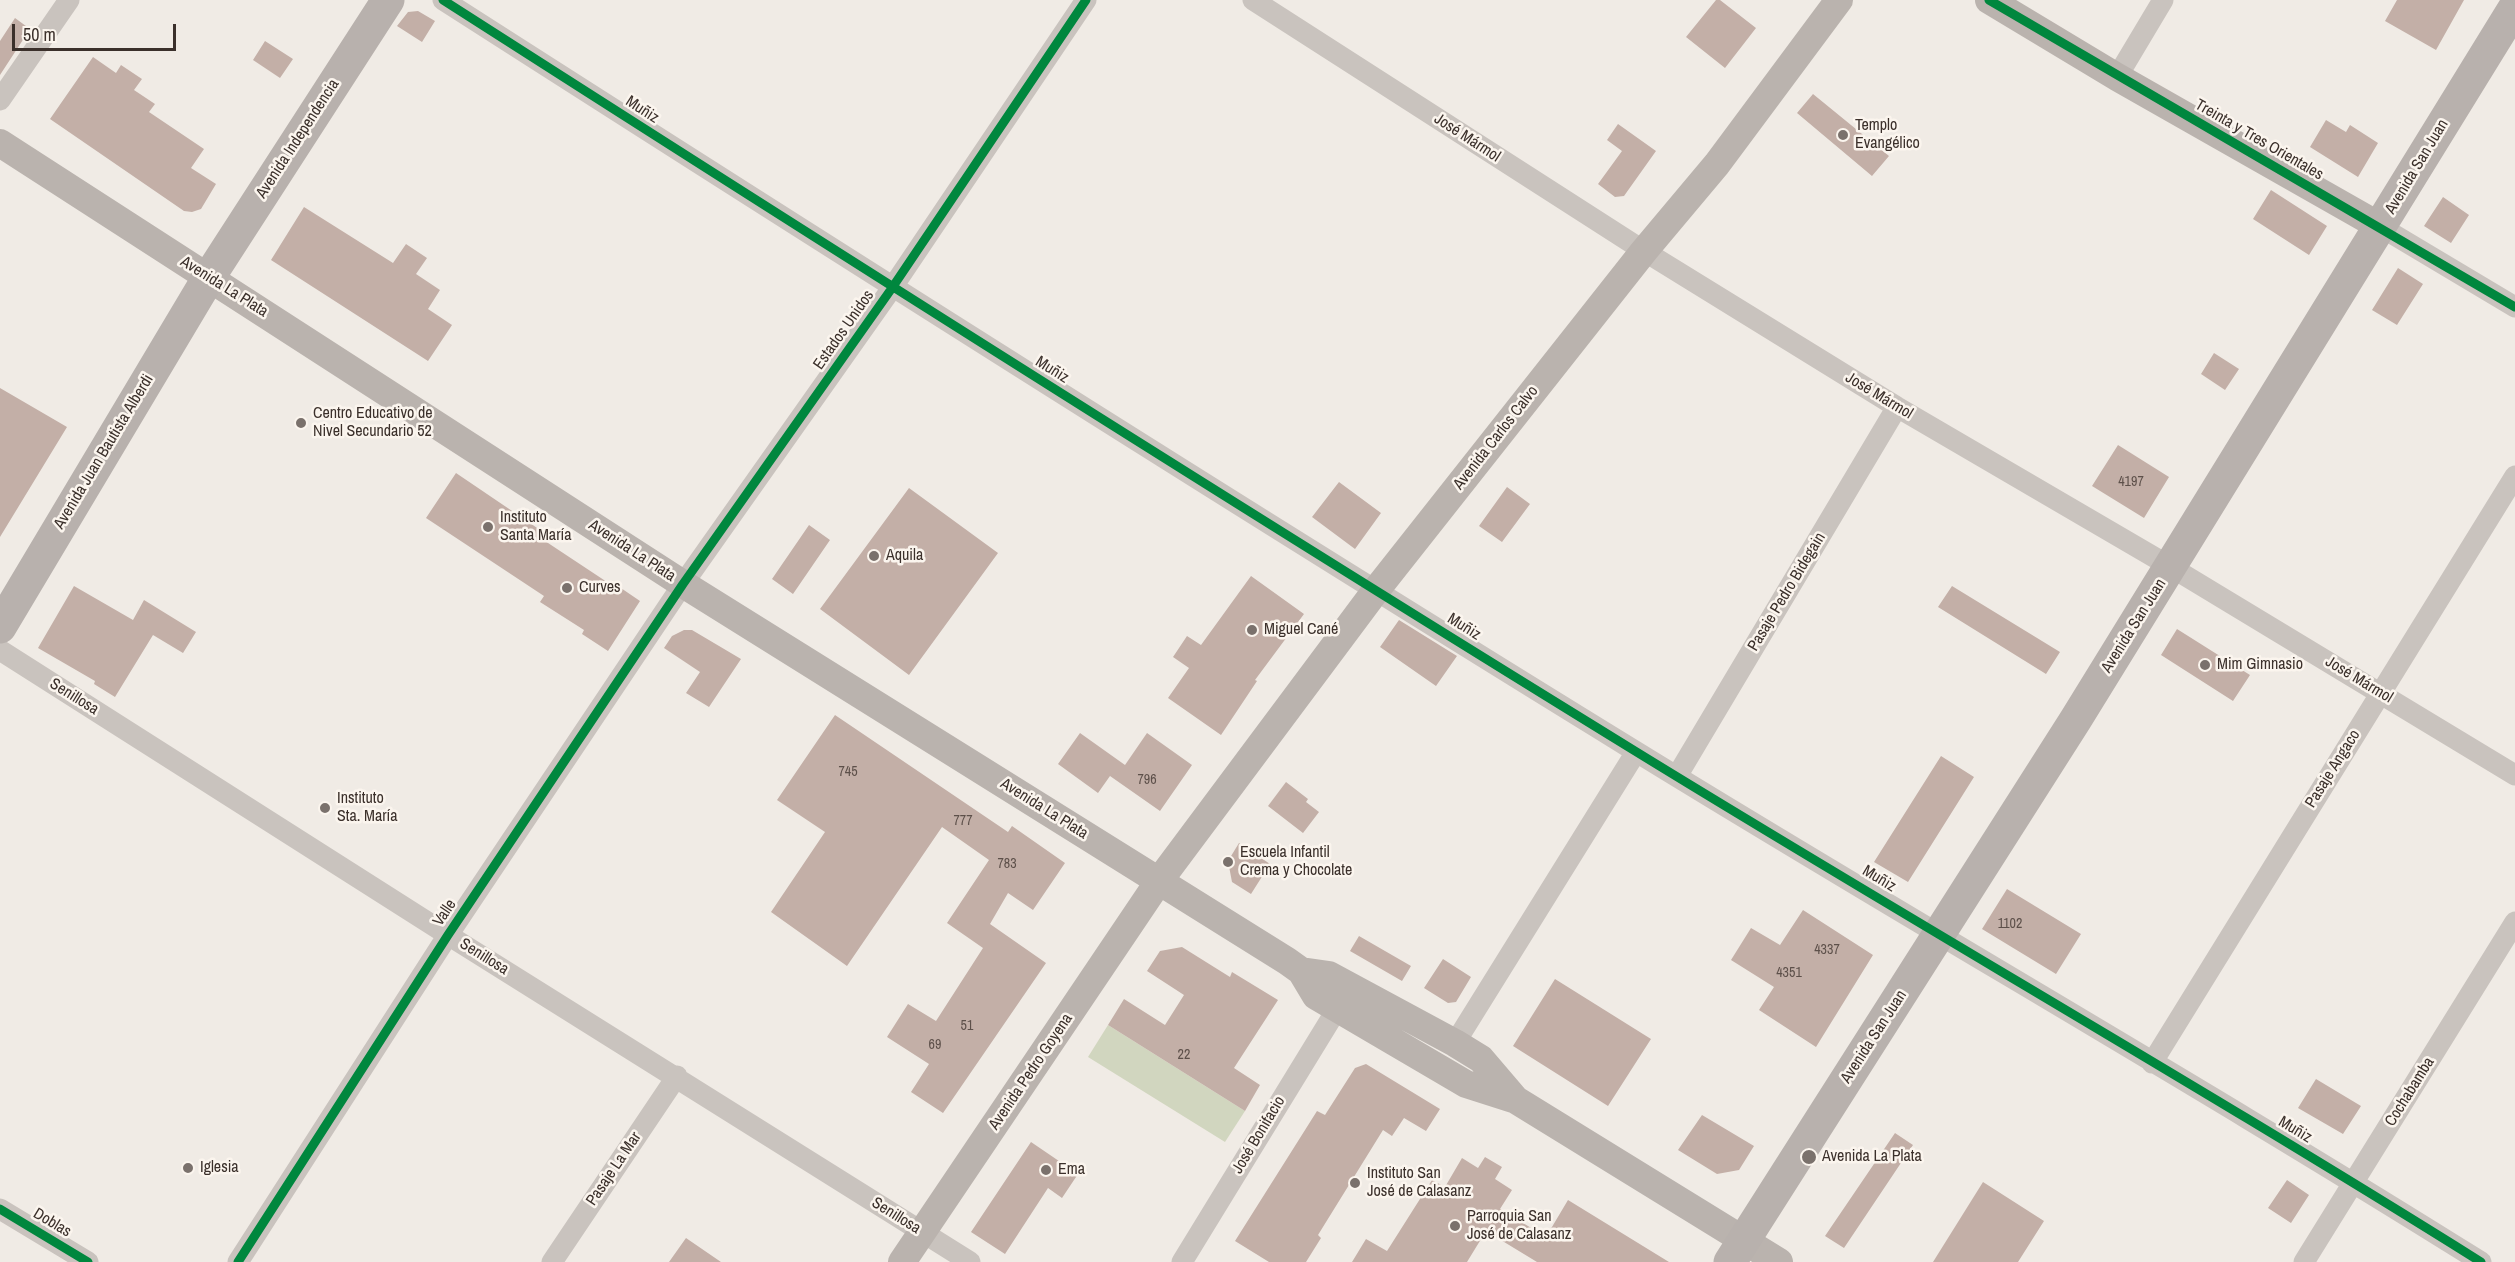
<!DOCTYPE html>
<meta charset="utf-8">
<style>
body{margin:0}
#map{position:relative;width:2515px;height:1262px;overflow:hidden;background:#f0ebe5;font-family:"Archivo Narrow",sans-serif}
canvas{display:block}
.scale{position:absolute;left:12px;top:24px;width:164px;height:27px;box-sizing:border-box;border:3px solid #3b302b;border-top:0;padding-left:8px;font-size:18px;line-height:21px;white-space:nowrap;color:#3b302b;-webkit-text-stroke:4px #fbf5ee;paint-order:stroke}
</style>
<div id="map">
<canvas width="2515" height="1262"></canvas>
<div class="scale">50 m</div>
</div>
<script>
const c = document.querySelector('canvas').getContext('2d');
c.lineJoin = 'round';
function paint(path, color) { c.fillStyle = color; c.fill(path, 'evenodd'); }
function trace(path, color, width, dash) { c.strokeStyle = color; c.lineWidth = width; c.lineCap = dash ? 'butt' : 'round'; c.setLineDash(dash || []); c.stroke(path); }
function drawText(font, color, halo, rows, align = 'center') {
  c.font = font + ' "Archivo Narrow",sans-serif'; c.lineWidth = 5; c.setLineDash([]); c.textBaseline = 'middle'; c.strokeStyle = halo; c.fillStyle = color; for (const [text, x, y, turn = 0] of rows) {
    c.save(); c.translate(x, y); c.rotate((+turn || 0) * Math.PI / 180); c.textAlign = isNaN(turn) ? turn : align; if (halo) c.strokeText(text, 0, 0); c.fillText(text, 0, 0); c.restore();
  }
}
paint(new Path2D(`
 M 1108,1025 L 1245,1111 L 1225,1142 L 1088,1057 Z`), '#d1d6bf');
paint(new Path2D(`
 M 1716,0 L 1720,0 L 1756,28 L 1725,68 L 1686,37 Z
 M 2397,0 L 2464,0 L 2436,50 L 2385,21 Z
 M 418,11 L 435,21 L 422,42 L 397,26 L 408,12 Z
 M 15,18 L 30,29 L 0,75 L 0,41 Z
 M 265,41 L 293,59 L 280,78 L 253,60 Z
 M 93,57 L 116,73 L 121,65 L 142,79 L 134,90 L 155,104 L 149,112 L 204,149 L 191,168 L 216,184 L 201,209 L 192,212 L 184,211 L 50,119 Z
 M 1813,94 L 1889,156 L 1872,176 L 1797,113 Z
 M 2326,120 L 2346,132 L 2350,125 L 2378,143 L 2358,177 L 2310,147 Z
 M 1618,124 L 1656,151 L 1624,196 L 1615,197 L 1598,184 L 1622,151 L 1607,140 Z
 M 2271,190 L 2327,226 L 2309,255 L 2253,219 Z
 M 2443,197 L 2469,215 L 2451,243 L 2424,226 Z
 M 304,207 L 393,263 L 406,244 L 427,258 L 416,274 L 440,290 L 428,309 L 452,325 L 428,361 L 271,260 Z
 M 2398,268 L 2423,284 L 2397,325 L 2372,310 Z
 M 2214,353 L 2239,369 L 2225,390 L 2201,374 Z
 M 0,388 L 67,427 L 0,537 Z
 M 2118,445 L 2169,477 L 2144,518 L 2092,486 Z
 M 456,473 L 549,536 L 545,541 L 613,586 L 615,584 L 640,601 L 608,651 L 582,634 L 584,630 L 540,602 L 544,596 L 426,518 Z
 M 1339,482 L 1381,513 L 1355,549 L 1312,517 Z
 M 1507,487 L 1530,504 L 1502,542 L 1479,526 Z
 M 909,488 L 998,553 L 909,675 L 820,609 Z
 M 809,525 L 830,540 L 793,594 L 772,579 Z
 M 1251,576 L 1304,614 L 1255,680 L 1257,681 L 1221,735 L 1168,698 L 1189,668 L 1173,657 L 1187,636 L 1201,645 Z
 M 74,586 L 133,620 L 144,600 L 196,632 L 183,653 L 153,635 L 115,697 L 94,684 L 95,681 L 38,648 Z
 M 1952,586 L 2060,652 L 2046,674 L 1938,607 Z
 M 1399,620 L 1457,656 L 1436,686 L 1380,647 Z
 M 2177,629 L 2250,675 L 2233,701 L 2161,655 Z
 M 684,630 L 692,630 L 741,659 L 709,707 L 686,693 L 700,672 L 664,648 L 672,636 Z
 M 835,715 L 1008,832 L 1012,826 L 1065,863 L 1033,910 L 1008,893 L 990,924 L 1046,963 L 943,1113 L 911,1092 L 929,1064 L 887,1037 L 908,1004 L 936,1021 L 983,948 L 947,923 L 989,860 L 942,827 L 847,966 L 771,912 L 825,832 L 777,800 Z
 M 1080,733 L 1125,765 L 1147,733 L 1192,765 L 1160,811 L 1110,776 L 1098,793 L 1058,764 Z
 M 1941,756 L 1974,777 L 1908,882 L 1874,862 Z
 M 1286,782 L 1308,799 L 1306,802 L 1319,812 L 1303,833 L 1268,806 Z
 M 1239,843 L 1270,864 L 1251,894 L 1232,882 L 1228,861 Z
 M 2007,889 L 2081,934 L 2056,974 L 1982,929 Z
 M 1803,910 L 1873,955 L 1816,1047 L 1759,1010 L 1774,987 L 1731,960 L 1751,928 L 1780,945 Z
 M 1359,936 L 1411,966 L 1402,981 L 1350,951 Z
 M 1182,947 L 1230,977 L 1232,972 L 1278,1000 L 1234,1068 L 1260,1085 L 1245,1111 L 1108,1025 L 1124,999 L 1165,1025 L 1184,995 L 1147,971 L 1160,951 Z
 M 1443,959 L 1471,977 L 1456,1002 L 1448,1003 L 1424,988 Z
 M 1555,979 L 1651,1039 L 1608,1106 L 1513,1046 Z
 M 1366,1064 L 1440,1109 L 1426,1131 L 1404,1118 L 1392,1136 L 1383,1130 L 1318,1235 L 1321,1238 L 1306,1262 L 1269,1262 L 1235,1241 L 1317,1111 L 1325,1115 L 1355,1068 Z
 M 2316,1079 L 2361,1106 L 2343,1134 L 2298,1108 Z
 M 1702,1115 L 1754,1146 L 1739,1170 L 1717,1174 L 1678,1150 Z
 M 1895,1133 L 1913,1145 L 1844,1248 L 1825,1236 Z
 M 1031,1142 L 1078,1174 L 1062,1198 L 1048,1188 L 1005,1254 L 971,1232 Z
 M 1485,1157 L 1502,1167 L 1495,1179 L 1512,1190 L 1500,1209 L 1546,1237 L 1568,1200 L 1669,1262 L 1537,1262 L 1486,1231 L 1467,1262 L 1352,1262 L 1366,1239 L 1387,1251 L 1432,1180 L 1445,1187 L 1462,1158 L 1478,1168 Z
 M 2287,1180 L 2309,1195 L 2291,1223 L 2268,1208 Z
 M 1983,1182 L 2044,1221 L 2018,1262 L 1933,1262 Z
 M 686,1238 L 721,1262 L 669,1262 Z`), '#c3afa7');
trace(new Path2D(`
 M 443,0 C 838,253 1235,505 1635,751 C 1916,924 2202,1087 2481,1262
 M 1253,0 L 1644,251 L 1897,407 L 2171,567 L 2515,775
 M 2117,77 L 2163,0
 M 0,100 L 69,0
 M 2381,227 L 2515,307
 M 0,650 L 448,935 L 970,1262
 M 1677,776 L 1897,407
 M 1455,1043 L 1636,752
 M 2152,1063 L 2515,476
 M 0,1209 L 88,1262
 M 238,1262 L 448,935 L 683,584 L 892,288 L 1086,0
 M 552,1262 L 677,1076
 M 1182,1262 L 1337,1009
 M 2304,1262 L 2515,922`), '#c9c3be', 21);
trace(new Path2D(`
 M 1989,0 L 2117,77 L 2381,227
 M 0,143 L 683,584 L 1287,961 L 1301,971 L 1316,996 L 1466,1084 L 1516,1100 L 1779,1262
 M 1301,971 L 1329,975 L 1455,1043 L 1481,1059 L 1516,1100
 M 902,1262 L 1159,881 L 1377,589 L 1644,251 L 1717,164 L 1839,0`), '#bab3ae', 28);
trace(new Path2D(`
 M 0,627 L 209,277 L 388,0
 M 1730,1262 L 2076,719 L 2515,7`), '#b8b1ad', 33);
trace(new Path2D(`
 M 443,0 C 838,253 1235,505 1635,751 C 1916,924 2202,1087 2481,1262
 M 1989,0 L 2515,307
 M 0,1209 L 88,1262
 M 238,1262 L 448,935 L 683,584 L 892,288 L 1086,0`), '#00873e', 9);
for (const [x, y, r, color] of [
 [1843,135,6,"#7a716c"],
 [301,423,6,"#7a716c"],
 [488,527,6,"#7a716c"],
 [874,556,6,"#7a716c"],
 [567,588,6,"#7a716c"],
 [1252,630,6,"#7a716c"],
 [2205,665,6,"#7a716c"],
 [325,808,6,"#7a716c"],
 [1228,862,6,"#7a716c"],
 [1809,1157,8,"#7a716c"],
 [188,1168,6,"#7a716c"],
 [1046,1170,6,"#7a716c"],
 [1355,1183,6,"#7a716c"],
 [1455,1226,6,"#7a716c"]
]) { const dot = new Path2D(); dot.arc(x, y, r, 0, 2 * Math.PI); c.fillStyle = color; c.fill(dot); trace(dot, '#fbf5ee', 2); }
drawText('14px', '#5d504a', null, [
 ["4197",2131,482],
 ["745",848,772],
 ["796",1147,780],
 ["777",963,821],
 ["783",1007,864],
 ["1102",2010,924],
 ["4337",1827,950],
 ["4351",1789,973],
 ["51",967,1026],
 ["69",935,1045],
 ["22",1184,1055]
]);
drawText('16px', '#3b302b', '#fbf5ee', [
 ["Muñiz",642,110,33],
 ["José Mármol",1467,138,33],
 ["Avenida Independencia",298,139,-57],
 ["Treinta y Tres Orientales",2259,140,30],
 ["Avenida San Juan",2417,167,-59],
 ["Avenida La Plata",224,287,32],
 ["Estados Unidos",844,330,-55],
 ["Muñiz",1052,370,32],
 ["José Mármol",1879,396,31],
 ["Avenida Carlos Calvo",1496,438,-52],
 ["Avenida Juan Bautista Alberdi",104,452,-59],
 ["Avenida La Plata",632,551,33],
 ["Pasaje Pedro Bidegain",1787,592,-59],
 ["Avenida San Juan",2134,626,-58],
 ["Muñiz",1464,627,32],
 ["José Mármol",2359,680,31],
 ["Senillosa",74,697,32],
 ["Pasaje Angaco",2333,769,-58],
 ["Avenida La Plata",1044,809,32],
 ["Muñiz",1879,879,31],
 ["Valle",445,913,-56],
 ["Senillosa",484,957,32],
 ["Avenida San Juan",1874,1037,-57],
 ["Avenida Pedro Goyena",1031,1072,-56],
 ["Cochabamba",2410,1092,-58],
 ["Muñiz",2295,1130,31],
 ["José Bonifacio",1259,1135,-59],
 ["Pasaje La Mar",614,1169,-56],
 ["Senillosa",896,1216,32],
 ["Doblas",52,1223,31]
]);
drawText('16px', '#3b302b', '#fbf5ee', [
 ["Templo",1855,126],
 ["Evangélico",1855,144],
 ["Centro Educativo de",313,414],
 ["Nivel Secundario 52",313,432],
 ["Instituto",500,518],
 ["Santa María",500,536],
 ["Aquila",886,556],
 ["Curves",579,588],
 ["Miguel Cané",1264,630],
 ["Mim Gimnasio",2217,665],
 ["Instituto",337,799],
 ["Sta. María",337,817],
 ["Escuela Infantil",1240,853],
 ["Crema y Chocolate",1240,871],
 ["Avenida La Plata",1822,1157],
 ["Iglesia",200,1168],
 ["Ema",1058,1170],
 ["Instituto San",1367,1174],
 ["José de Calasanz",1367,1192],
 ["Parroquia San",1467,1217],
 ["José de Calasanz",1467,1235]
], 'left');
</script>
